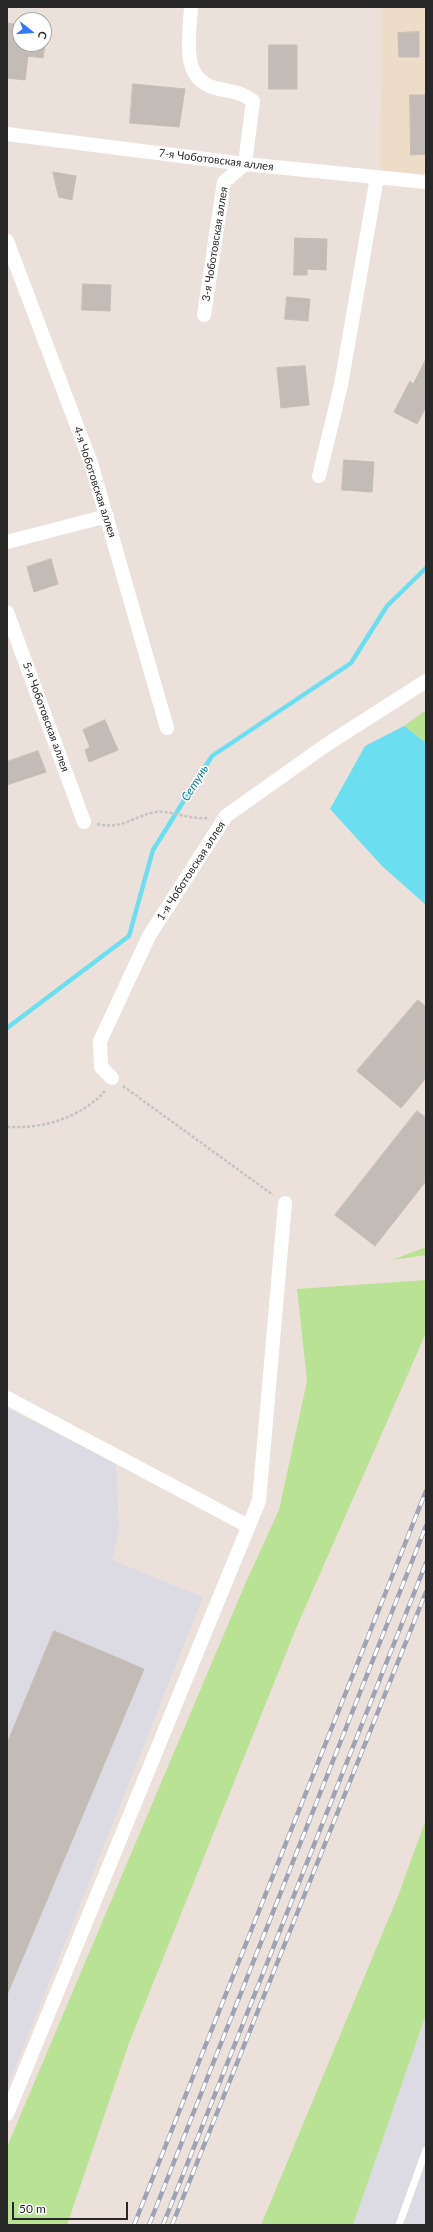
<!DOCTYPE html>
<meta charset="utf-8">
<style>
body{margin:0}
#map{position:relative;width:433px;height:2232px;overflow:hidden;background:#ebe1da;font-family:Lato,sans-serif}
canvas{display:block}
.frame{position:absolute;inset:0;border:8px solid #282828;pointer-events:none}
.north{position:absolute;left:12px;top:12px;width:40px;height:40px;box-sizing:border-box;background:#fff;border:1px solid #a9a9a9;border-radius:50%;rotate:107deg;font-size:11px;font-weight:700;line-height:16px;text-align:center;color:#282828}
.north::after{content:'';display:block;margin:auto;width:14px;height:18px;background:#3777fa;clip-path:polygon(50% 0,100% 100%,50% 72%,0 100%)}
.scale{position:absolute;left:12px;top:2202px;width:116px;height:18px;box-sizing:border-box;border:2px solid #282828;border-top:0;padding-left:5px;font-size:12px;line-height:14px;white-space:nowrap;color:#282828;-webkit-text-stroke:3px #fff;paint-order:stroke}
</style>
<div id="map">
<canvas width="433" height="2232"></canvas>
<div class="frame"></div>
<div class="north">С</div>
<div class="scale">50 m</div>
</div>
<script>
const c = document.querySelector('canvas').getContext('2d');
c.lineJoin = 'round';
function paint(path, color) { c.fillStyle = color; c.fill(path, 'evenodd'); }
function trace(path, color, width, dash) { c.strokeStyle = color; c.lineWidth = width; c.lineCap = dash ? 'butt' : 'round'; c.setLineDash(dash || []); c.stroke(path); }
function drawText(font, color, halo, rows, align = 'center') {
  c.font = font + ' Lato,sans-serif'; c.lineWidth = 3; c.setLineDash([]); c.textBaseline = 'middle'; c.strokeStyle = halo; c.fillStyle = color; for (const [text, x, y, turn = 0] of rows) {
    c.save(); c.translate(x, y); c.rotate((+turn || 0) * Math.PI / 180); c.textAlign = isNaN(turn) ? turn : align; if (halo) c.strokeText(text, 0, 0); c.fillText(text, 0, 0); c.restore();
  }
}
paint(new Path2D(`
 M 7,1408 L 116,1463 L 119,1531 L 112,1560 L 203,1597 L 7,2088 Z
 M 426,2010 L 426,2225 L 353,2225 L 417,2034 Z`), '#dcdbe3');
paint(new Path2D(`
 M 382,7 L 426,7 L 426,176 L 380,171 Z`), '#eddcc8');
paint(new Path2D(`
 M 426,710 L 426,743 L 404,726 Z
 M 426,1247 L 426,1255 L 392,1260 Z
 M 426,1280 L 426,1333 L 297,1626 L 129,2043 L 67,2225 L 7,2225 L 7,2147 L 246,1582 L 279,1510 L 307,1381 L 297,1289 Z
 M 426,1819 L 426,2014 L 353,2225 L 261,2225 L 398,1896 Z`), '#bae295');
paint(new Path2D(`
 M 404,726 L 426,743 L 426,905 L 382,866 L 330,809 L 365,746 Z`), '#6bdeef');
trace(new Path2D(`
 M 7,1028 L 129,936 L 153,850 L 212,756 L 351,663 L 387,606 L 426,568`), '#6bdeef', 4.5);
const building = new Path2D(`
 M 7,23 L 20,25 L 20,44 L 45,44 L 43,58 L 28,56 L 25,80 L 7,78 Z
 M 419,32 L 419,57 L 399,57 L 398,33 Z
 M 269,45 L 297,45 L 297,89 L 269,89 Z
 M 133,84 L 185,89 L 179,127 L 130,123 Z
 M 410,95 L 426,95 L 426,154 L 411,155 Z
 M 53,172 L 76,176 L 72,200 L 59,197 Z
 M 295,238 L 327,239 L 326,270 L 307,269 L 307,275 L 294,275 Z
 M 83,284 L 111,285 L 110,311 L 82,310 Z
 M 287,297 L 310,299 L 308,321 L 285,319 Z
 M 426,359 L 426,407 L 417,424 L 394,412 L 410,381 L 413,384 Z
 M 305,366 L 309,405 L 281,408 L 277,368 Z
 M 344,460 L 374,462 L 372,492 L 342,490 Z
 M 51,559 L 58,584 L 34,592 L 27,567 Z
 M 105,720 L 118,750 L 89,762 L 85,750 L 90,747 L 83,730 Z
 M 38,751 L 46,772 L 7,785 L 7,762 Z
 M 418,1000 L 426,1007 L 426,1078 L 401,1108 L 357,1071 Z
 M 417,1111 L 426,1118 L 426,1181 L 375,1246 L 335,1215 Z
 M 54,1631 L 144,1669 L 7,1995 L 7,1744 Z`);
paint(building, '#c3bbb6');
trace(building, '#c6bdb4', 1);
trace(new Path2D(`
 M 97,824 C 123,830 133,816 156,812 C 170,810 191,820 208,818
 M 123,1086 L 273,1195
 M 7,1127 C 37,1128 62,1123 88,1106 C 95,1101 101,1097 106,1089`), '#c3c3c3', 2.5, [3, 2]);
trace(new Path2D(`
 M 399,2225 L 426,2150`), '#fff', 7);
trace(new Path2D(`
 M 191,7 C 190,34 180,76 212,87 C 228,92 239,90 253,101 L 245,164 L 224,182 L 204,315
 M 7,134 L 245,164 L 426,182
 M 7,241 L 91,463 L 167,728
 M 319,476 L 341,385 L 377,177
 M 7,542 L 107,516
 M 7,612 L 84,822
 M 112,1078 L 101,1067 L 100,1041 L 149,936 L 226,816 L 326,745 L 426,681
 M 7,1398 L 248,1526
 M 7,2114 L 259,1501 L 285,1203`), '#fff', 14);
const rail = new Path2D(`
 M 134,2225 L 426,1491
 M 149,2225 L 426,1526
 M 163,2225 L 426,1563
 M 172,2225 L 426,1592`);
trace(rail, '#9da3b3', 4.5);
trace(rail, '#fff', 3, [9]);
drawText('11px', '#282828', '#fff', [
 ["7-я Чоботовская аллея",216,160,7],
 ["3-я Чоботовская аллея",215,244,-81],
 ["4-я Чоботовская аллея",95,482,72],
 ["5-я Чоботовская аллея",46,717,70],
 ["1-я Чоботовская аллея",191,871,-57]
]);
drawText('italic 12px', '#0c7c98', '#fff', [
 ["Сетунь",195,783,-58]
]);
</script>
